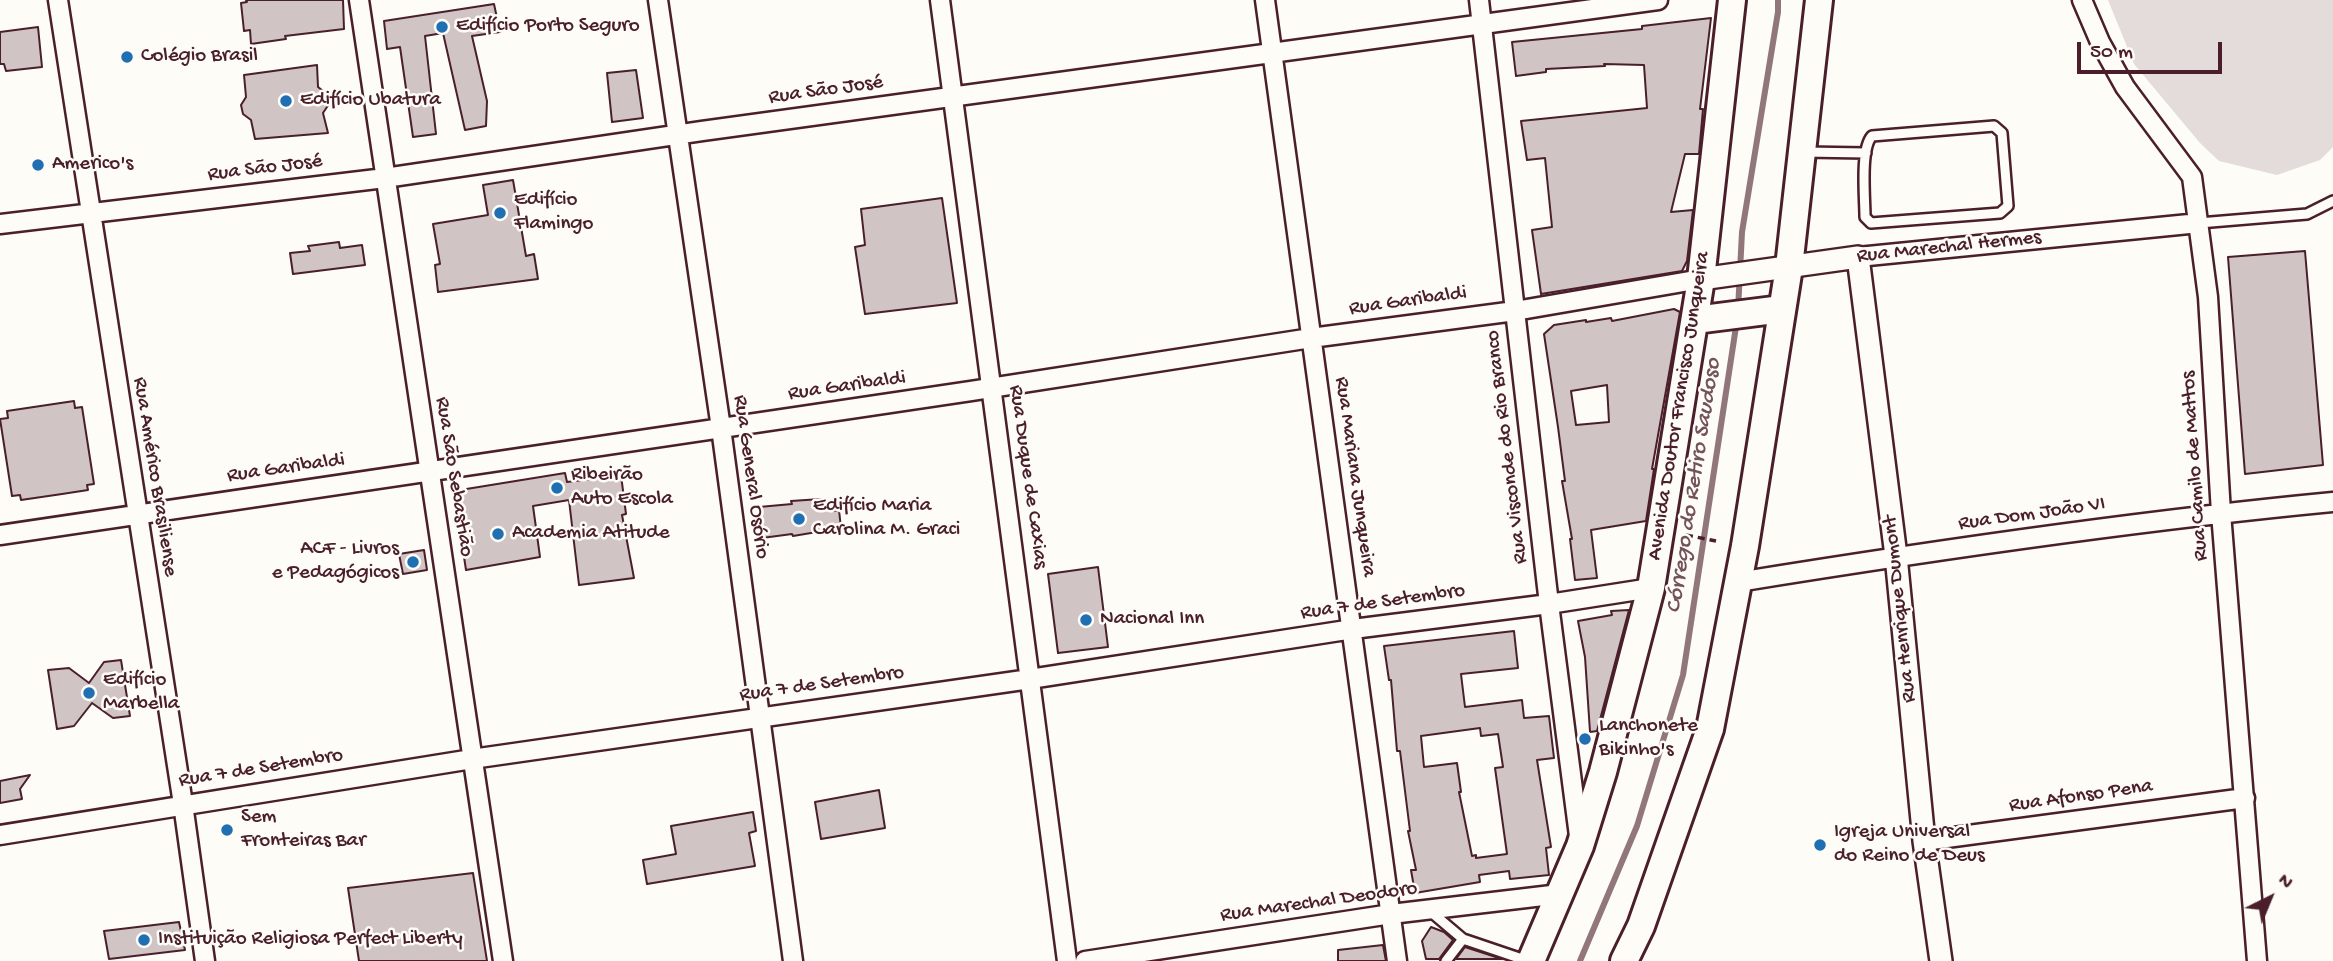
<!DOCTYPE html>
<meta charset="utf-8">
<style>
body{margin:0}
#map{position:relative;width:2333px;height:961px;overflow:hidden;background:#fdfcf7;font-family:"Gochi Hand",sans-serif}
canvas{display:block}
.north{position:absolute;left:2235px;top:863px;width:70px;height:70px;-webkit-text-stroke:5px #fdfcf7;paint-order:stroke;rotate:43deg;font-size:19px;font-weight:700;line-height:28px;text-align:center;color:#4a1f2b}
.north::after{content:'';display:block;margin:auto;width:24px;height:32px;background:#4a1f2b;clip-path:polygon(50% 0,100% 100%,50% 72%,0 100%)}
.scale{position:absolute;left:2077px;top:42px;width:145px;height:32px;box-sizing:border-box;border:4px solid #4a1f2b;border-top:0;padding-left:9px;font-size:21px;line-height:24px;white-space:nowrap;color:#4a1f2b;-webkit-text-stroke:5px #fdfcf7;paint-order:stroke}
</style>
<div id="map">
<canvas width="2333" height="961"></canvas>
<div class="north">N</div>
<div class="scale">50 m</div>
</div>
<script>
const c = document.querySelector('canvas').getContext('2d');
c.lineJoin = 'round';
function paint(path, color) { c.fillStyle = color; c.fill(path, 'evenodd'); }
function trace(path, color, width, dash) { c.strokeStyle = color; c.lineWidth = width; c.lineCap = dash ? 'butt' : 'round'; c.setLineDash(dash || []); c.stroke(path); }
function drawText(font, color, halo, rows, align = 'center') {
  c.font = font + ' "Gochi Hand",sans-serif'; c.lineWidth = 5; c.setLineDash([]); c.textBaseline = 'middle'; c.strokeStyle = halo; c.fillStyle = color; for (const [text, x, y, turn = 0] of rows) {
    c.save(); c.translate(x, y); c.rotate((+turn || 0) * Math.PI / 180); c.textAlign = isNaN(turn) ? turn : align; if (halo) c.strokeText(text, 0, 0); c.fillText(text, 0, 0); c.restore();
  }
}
paint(new Path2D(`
 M 2108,0 L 2333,0 L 2333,147 L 2320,160 L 2277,175 L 2219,161 L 2200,143 L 2134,64 Z`), '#e3dcda');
trace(new Path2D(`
 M 1738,310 L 1742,232 L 1778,12 L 1778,0
 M 1580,961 L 1637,826 L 1683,675 L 1737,320`), '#91777b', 6);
const building = new Path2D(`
 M 246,0 L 343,0 L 344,29 L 285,36 L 286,39 L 251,44 L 250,30 L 244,31 L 241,3 L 247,2 Z
 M 494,4 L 500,32 L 472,36 L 487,101 L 486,126 L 465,130 L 443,33 L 425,36 L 436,134 L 413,137 L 400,47 L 387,49 L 384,21 Z
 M 1711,18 L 1700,109 L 1703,109 L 1699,154 L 1685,154 L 1671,212 L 1693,210 L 1687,261 L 1682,271 L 1541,294 L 1532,230 L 1552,227 L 1545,158 L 1527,160 L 1521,121 L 1647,108 L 1644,65 L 1604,64 L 1605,66 L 1546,69 L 1546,72 L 1516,76 L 1512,42 L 1642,29 L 1642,26 Z
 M 38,27 L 42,67 L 6,71 L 4,64 L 0,64 L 0,32 Z
 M 317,65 L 318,87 L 327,94 L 329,104 L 323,113 L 328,133 L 255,139 L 251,120 L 243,114 L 241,105 L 246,97 L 244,75 Z
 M 636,70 L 643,118 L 612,122 L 607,73 Z
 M 513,180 L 526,256 L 534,254 L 538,279 L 438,292 L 435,265 L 440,264 L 433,224 L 488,215 L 483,185 Z
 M 942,198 L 957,303 L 865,314 L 855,247 L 865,245 L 861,209 Z
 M 339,242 L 340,248 L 362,245 L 365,265 L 293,274 L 290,253 L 310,251 L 308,246 Z
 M 2305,251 L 2323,465 L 2245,474 L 2228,257 Z
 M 1674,309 L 1680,312 L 1652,469 L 1654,469 L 1646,521 L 1591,530 L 1597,578 L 1575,580 L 1570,539 L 1572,539 L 1562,481 L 1565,481 L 1558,427 L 1544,334 L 1554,325 L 1586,320 L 1586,322 L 1611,318 L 1612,321 ZM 1607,385 L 1609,422 L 1576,425 L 1571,391 Z
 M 74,401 L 75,408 L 82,407 L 94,484 L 87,485 L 88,490 L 62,494 L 21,500 L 20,495 L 12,496 L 0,419 L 8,418 L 7,411 Z
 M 565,473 L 567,482 L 621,475 L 626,514 L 622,515 L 634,578 L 579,585 L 569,500 L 533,506 L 540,557 L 466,570 L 454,491 Z
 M 821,499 L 822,505 L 832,504 L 833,511 L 839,510 L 841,528 L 793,536 L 792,534 L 762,538 L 758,516 L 760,516 L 759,507 L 792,504 L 791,501 Z
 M 424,550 L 427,570 L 403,574 L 399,554 Z
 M 1098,567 L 1108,647 L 1058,653 L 1048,574 Z
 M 1629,610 L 1597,731 L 1590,732 L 1585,657 L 1578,621 L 1612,615 L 1611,611 Z
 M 1514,631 L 1518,668 L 1461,674 L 1465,707 L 1522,700 L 1524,718 L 1549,716 L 1554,758 L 1537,760 L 1551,847 L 1546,848 L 1549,875 L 1510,879 L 1509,871 L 1479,875 L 1480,882 L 1415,893 L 1411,870 L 1416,870 L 1408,831 L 1410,831 L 1400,751 L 1397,751 L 1391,680 L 1389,680 L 1384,646 ZM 1480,728 L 1481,736 L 1498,734 L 1503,767 L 1495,768 L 1507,854 L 1476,858 L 1476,855 L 1472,856 L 1459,792 L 1461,792 L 1457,763 L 1424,767 L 1421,736 Z
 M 121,660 L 130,716 L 113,718 L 92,703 L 74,726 L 57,729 L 48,670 L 69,668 L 89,683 L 104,662 Z
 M 30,775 L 20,789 L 22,799 L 0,803 L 0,781 Z
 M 879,790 L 885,828 L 821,839 L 815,802 Z
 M 753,812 L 756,831 L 749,833 L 755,866 L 647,884 L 643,860 L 676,854 L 671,826 Z
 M 473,873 L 487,961 L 359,961 L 348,888 Z
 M 179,922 L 185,950 L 109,959 L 104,931 Z
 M 1431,927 L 1444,932 L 1453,940 L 1439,959 L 1426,959 L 1422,941 Z
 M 1383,945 L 1386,961 L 1338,961 L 1338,950 Z
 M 1465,947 L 1502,959 L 1456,959 Z`);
paint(building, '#d0c5c4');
trace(building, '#4a1f2b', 2);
const service = new Path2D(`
 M 1994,126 L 2002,133 L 2008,206 L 2000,213 L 1871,223 L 1865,217 C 1865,198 1860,149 1872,136 Z
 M 1804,152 L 1866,153
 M 2199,223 L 2307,214 L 2333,201
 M 1430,911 L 1463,939 L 1528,961
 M 1446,961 L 1463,939`);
const minor = new Path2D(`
 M 58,0 L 183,804 L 205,961
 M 359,0 L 503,961
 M 658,0 L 721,428 L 793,961
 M 940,0 L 1067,961
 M 1265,0 L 1397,961
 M 1479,0 L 1549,604 L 1579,836
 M 2082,0 L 2100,42 L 2125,87 L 2192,177 L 2208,297 L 2221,513 L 2257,961
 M 0,224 L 385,178 L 702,131 L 1658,0
 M 1858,257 L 2199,223
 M 0,535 L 971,391 L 1311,338 L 1515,311 L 1701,279
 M 1738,582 C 1936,550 2134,521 2333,502
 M 0,835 L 472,759 L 1030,679 L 1353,629 L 1549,604 L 1651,588
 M 1924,841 L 2245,798
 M 1085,961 L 1391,914 L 1560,894`);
const tertiary = new Path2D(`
 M 1701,279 L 1858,257 L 1896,556 L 1924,841 L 1941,961`);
const primary = new Path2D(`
 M 1695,320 L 1782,309
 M 1531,961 L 1580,846 L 1603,772 L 1651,588 L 1701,279 L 1732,0
 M 1624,961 L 1641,926 L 1710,729 L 1745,546 L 1789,267 L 1819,0`);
trace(service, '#4a1f2b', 14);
trace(minor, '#4a1f2b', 23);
trace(tertiary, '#4a1f2b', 26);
trace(primary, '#4a1f2b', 32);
trace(new Path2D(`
 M 1686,535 L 1716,541`), '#4a1f2b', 3.5, [7, 5]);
trace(service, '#fdfcf7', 9);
trace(minor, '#fdfcf7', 18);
trace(tertiary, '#fdfcf7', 21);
trace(primary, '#fdfcf7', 26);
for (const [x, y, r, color] of [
 [442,27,7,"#1f6fb2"],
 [127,57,7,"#1f6fb2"],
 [286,101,7,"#1f6fb2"],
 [38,165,7,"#1f6fb2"],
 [500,213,7,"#1f6fb2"],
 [557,488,7,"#1f6fb2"],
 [799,519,7,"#1f6fb2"],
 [498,534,7,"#1f6fb2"],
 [413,562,7,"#1f6fb2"],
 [1086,620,7,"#1f6fb2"],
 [89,693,7,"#1f6fb2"],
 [1585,739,7,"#1f6fb2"],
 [227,830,7,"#1f6fb2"],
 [1820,845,7,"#1f6fb2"],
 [144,940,7,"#1f6fb2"]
]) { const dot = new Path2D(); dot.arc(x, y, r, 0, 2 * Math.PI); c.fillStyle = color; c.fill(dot); trace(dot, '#fdfcf7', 2.5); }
drawText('21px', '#4a1f2b', '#fdfcf7', [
 ["Edifício Porto Seguro",456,27],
 ["Colégio Brasil",141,57],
 ["Edifício Ubatura",300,101],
 ["Americo's",52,165],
 ["Edifício",514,201],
 ["Flamingo",514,225],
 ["Ribeirão",571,476],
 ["Auto Escola",571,500],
 ["Edifício Maria",813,507],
 ["Carolina M. Graci",813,531],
 ["Academia Atitude",512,534],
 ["ACF - Livros",399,550,"right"],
 ["e Pedagógicos",399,574,"right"],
 ["Nacional Inn",1100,620],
 ["Edifício",103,681],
 ["Marbella",103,705],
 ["Lanchonete",1599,727],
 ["Bikinho's",1599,751],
 ["Sem",241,818],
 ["Fronteiras Bar",241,842],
 ["Igreja Universal",1834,833],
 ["do Reino de Deus",1834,857],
 ["Instituição Religiosa Perfect Liberty",158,940]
], 'left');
drawText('21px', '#4a1f2b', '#fdfcf7', [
 ["Rua São José",826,91,-8],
 ["Rua São José",265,169,-7],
 ["Rua Marechal Hermes",1949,248,-6],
 ["Rua Garibaldi",1408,302,-8],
 ["Rua Garibaldi",847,387,-8],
 ["Avenida Doutor Francisco Junqueira",1680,406,-81],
 ["Rua Visconde do Rio Branco",1508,447,-97],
 ["Rua Camilo de Mattos",2196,466,-94],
 ["Rua Garibaldi",286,469,-8],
 ["Rua Américo Brasiliense",154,477,81],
 ["Rua São Sebastião",453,477,81],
 ["Rua General Osório",750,477,82],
 ["Rua Duque de Caxias",1027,477,82],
 ["Rua Mariana Junqueira",1354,477,82],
 ["Rua Dom João VI",2032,515,-8],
 ["Rua 7 de Setembro",1383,603,-8],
 ["Rua Henrique Dumont",1901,609,-96],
 ["Rua 7 de Setembro",822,685,-8],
 ["Rua 7 de Setembro",261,769,-9],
 ["Rua Afonso Pena",2081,797,-8],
 ["Rua Marechal Deodoro",1319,903,-8]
]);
drawText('italic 23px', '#73525a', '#fdfcf7', [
 ["Córrego do Retiro Saudoso",1695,486,-81]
]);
</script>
